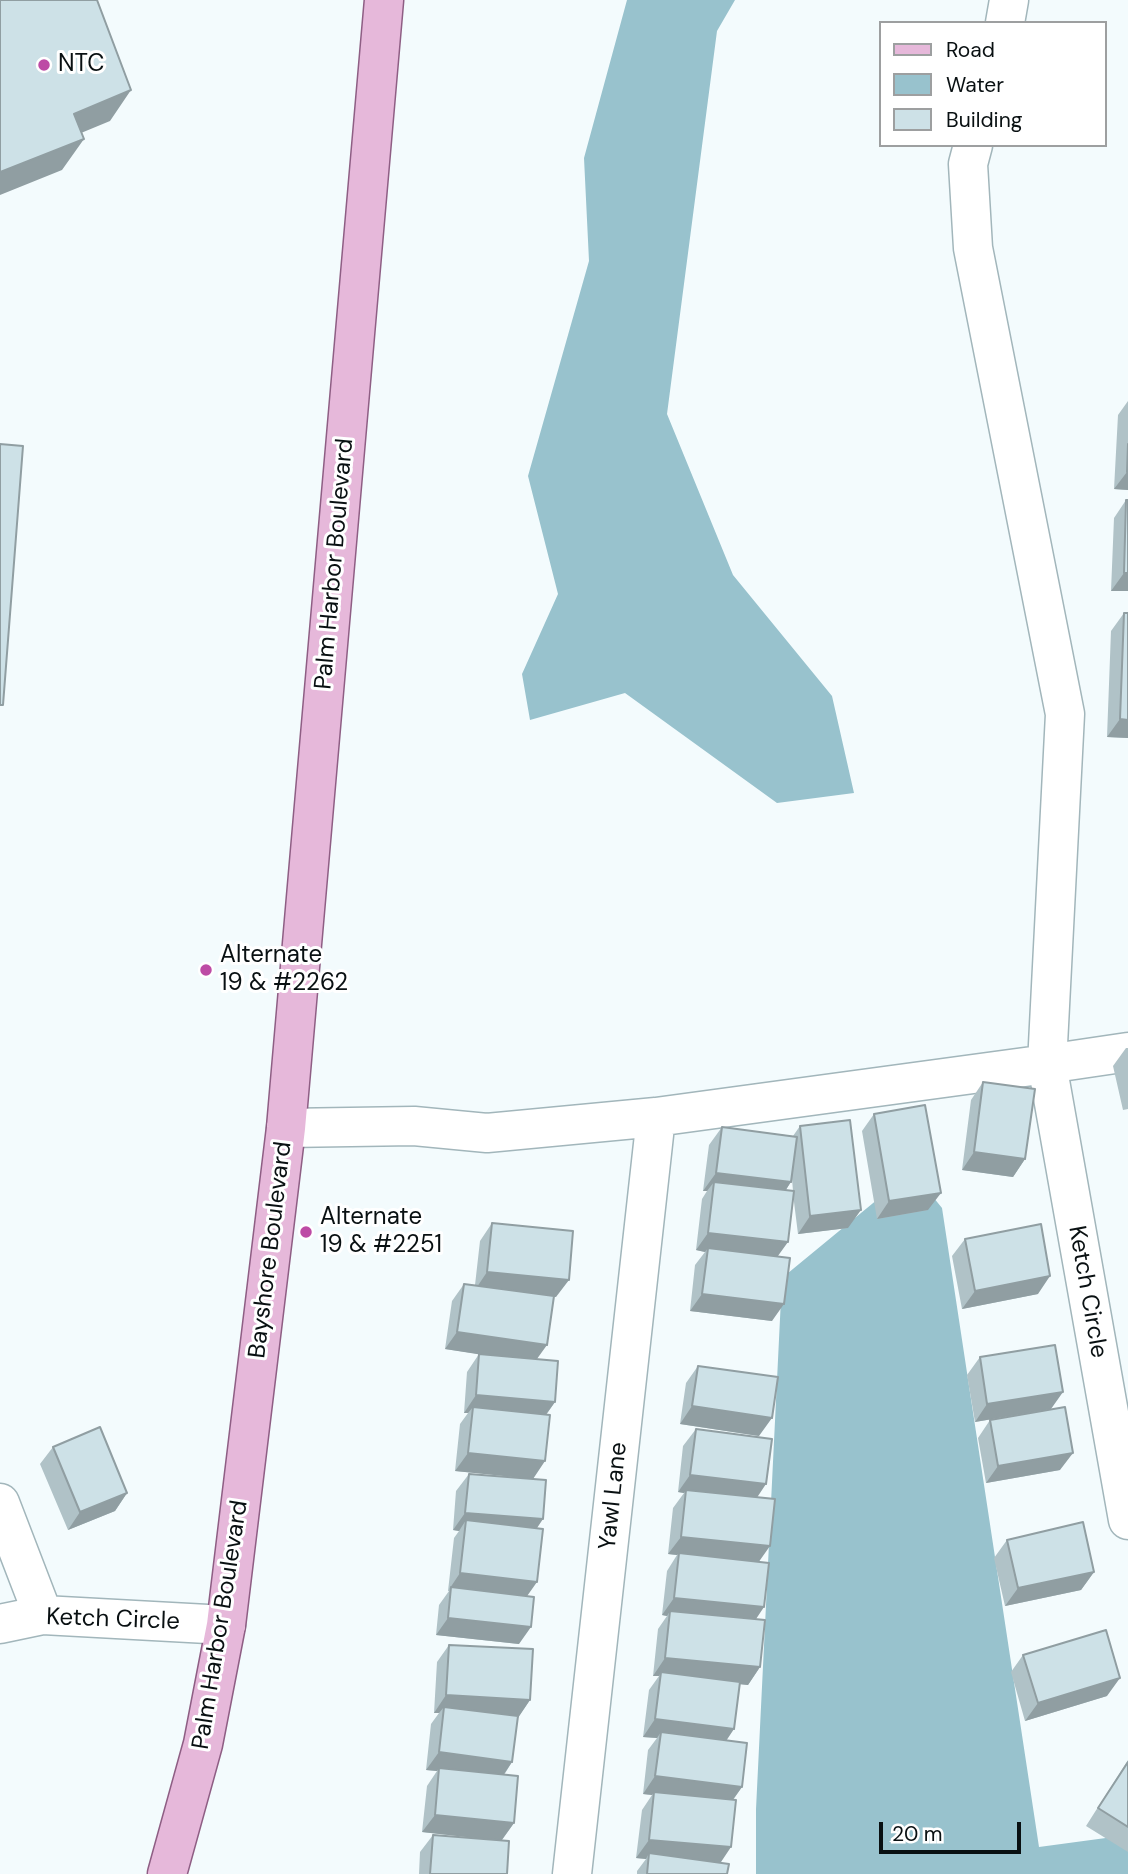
<!DOCTYPE html>
<style>
body{margin:0}
#map{position:relative;width:1128px;height:1874px;overflow:hidden;background:#f3fbfd;font-family:"DM Sans",sans-serif}
canvas{display:block}
.legend{position:absolute;left:879px;top:21px;width:228px;height:126px;box-sizing:border-box;background:#fff;border:2px solid #9d9fa0;margin:0;padding:9px 12px;list-style:none;font-size:21px;color:#091012}
.legend li{display:flex;align-items:center;gap:14px;height:35px}
.legend b{width:35px;border:2px solid #9d9fa0}
.scale{position:absolute;left:879px;top:1822px;width:142px;height:32px;box-sizing:border-box;border:4px solid #091012;border-top:0;padding-left:9px;font-size:21px;line-height:24px;white-space:nowrap;color:#091012;-webkit-text-stroke:5px #fff;paint-order:stroke}
</style>
<div id="map">
<canvas width="1128" height="1874"></canvas>
<ul class="legend">
<li><b style="height:9px;background:#e6b8da"></b>Road</li>
<li><b style="height:19px;background:#98c2cd"></b>Water</li>
<li><b style="height:19px;background:#cde1e7"></b>Building</li>
</ul>
<div class="scale">20 m</div>
</div>
<script>
const c = document.querySelector('canvas').getContext('2d');
c.lineJoin = 'round';
function paint(path, color) { c.fillStyle = color; c.fill(path, 'evenodd'); }
function trace(path, color, width, dash) { c.strokeStyle = color; c.lineWidth = width; c.lineCap = dash ? 'butt' : 'round'; c.setLineDash(dash || []); c.stroke(path); }
function drawText(font, color, halo, rows, align = 'center') {
  c.font = font + ' "DM Sans",sans-serif'; c.lineWidth = 6; c.setLineDash([]); c.textBaseline = 'middle'; c.strokeStyle = halo; c.fillStyle = color; for (const [text, x, y, turn = 0] of rows) {
    c.save(); c.translate(x, y); c.rotate((+turn || 0) * Math.PI / 180); c.textAlign = isNaN(turn) ? turn : align; if (halo) c.strokeText(text, 0, 0); c.fillText(text, 0, 0); c.restore();
  }
}
paint(new Path2D(`
 M 627,0 L 735,0 L 717,31 L 667,414 L 733,575 L 832,696 L 854,793 L 777,803 L 625,693 L 530,720 L 522,674 L 558,594 L 528,476 L 589,261 L 584,158 Z
 M 912,1171 L 942,1208 L 1039,1847 L 1128,1835 L 1128,1874 L 756,1874 L 756,1809 L 782,1278 Z`), '#98c2cd');
const minor = new Path2D(`
 M 1005,23 L 1009,0
 M 1128,1052 L 1047,1064 L 1128,1520
 M 286,1128 L 414,1126 L 487,1133 L 656,1117 L 1047,1064 L 1065,714 L 973,248 L 968,164 L 973,145
 M 0,1503 L 43,1615
 M 0,1624 L 43,1615 L 226,1625
 M 572,1874 L 656,1117`);
const major = new Path2D(`
 M 167,1874 L 203,1744 L 226,1625 L 286,1128 L 384,0`);
trace(minor, '#a2b6bb', 41);
trace(major, '#8e5e84', 41);
trace(minor, '#fff', 38);
trace(major, '#e6b8da', 38);
paint(new Path2D(`
 M 1128,401 L 1128,490 L 1114,489 L 1118,415 Z
 M 1126,500 L 1128,591 L 1111,591 L 1114,518 Z
 M 1124,613 L 1128,738 L 1107,737 L 1111,631 Z
 M 1126,1048 L 1128,1048 L 1128,1109 L 1123,1110 L 1113,1066 Z
 M 983,1082 L 1025,1159 L 1013,1177 L 962,1170 L 971,1100 Z
 M 874,1114 L 928,1210 L 877,1219 L 862,1131 Z
 M 800,1126 L 848,1228 L 798,1234 L 793,1194 L 778,1256 L 772,1321 L 690,1311 L 695,1265 L 705,1252 L 696,1250 L 702,1199 L 707,1191 L 703,1191 L 709,1145 L 722,1127 L 793,1136 ZM 792,1179 L 793,1191 L 786,1190 Z
 M 492,1223 L 556,1297 L 554,1297 L 537,1359 L 555,1402 L 546,1415 L 533,1479 L 537,1528 L 527,1596 L 519,1644 L 436,1635 L 439,1605 L 449,1591 L 448,1591 L 454,1538 L 459,1531 L 453,1530 L 456,1491 L 469,1474 L 518,1477 L 455,1471 L 460,1424 L 468,1413 L 464,1413 L 467,1372 L 479,1354 L 445,1349 L 452,1301 L 464,1284 L 475,1285 L 480,1241 Z
 M 965,1239 L 1038,1294 L 962,1309 L 952,1256 Z
 M 980,1357 L 1051,1409 L 975,1422 L 967,1375 Z
 M 698,1366 L 759,1436 L 680,1424 L 686,1383 Z
 M 990,1420 L 1060,1470 L 986,1483 L 978,1438 Z
 M 696,1429 L 757,1498 L 759,1561 L 756,1620 L 760,1667 L 748,1685 L 739,1684 L 726,1741 L 742,1787 L 733,1800 L 720,1863 L 727,1874 L 637,1874 L 637,1871 L 646,1859 L 636,1858 L 642,1810 L 652,1795 L 643,1794 L 648,1750 L 657,1738 L 643,1737 L 649,1690 L 659,1676 L 653,1676 L 658,1629 L 667,1616 L 662,1615 L 667,1571 L 677,1555 L 668,1554 L 673,1508 L 684,1493 L 678,1492 L 683,1446 Z
 M 53,1447 L 127,1493 L 115,1511 L 68,1530 L 40,1464 Z
 M 1007,1540 L 1094,1572 L 1081,1590 L 1005,1606 L 994,1558 Z
 M 449,1645 L 530,1700 L 518,1717 L 512,1762 L 504,1775 L 514,1823 L 502,1840 L 507,1874 L 419,1874 L 420,1852 L 433,1835 L 484,1839 L 422,1832 L 427,1786 L 437,1771 L 426,1770 L 431,1724 L 439,1713 L 434,1713 L 437,1662 Z
 M 1023,1655 L 1107,1696 L 1025,1721 L 1011,1672 Z
 M 1128,1760 L 1128,1852 L 1086,1826 Z`), '#b0c2c7');
paint(new Path2D(`
 M 131,90 L 110,121 L 52,145 L 74,114 Z
 M 84,139 L 62,170 L 0,195 L 0,172 Z
 M 1127,472 L 1128,472 L 1128,490 L 1114,489 Z
 M 1124,573 L 1128,573 L 1128,591 L 1111,591 Z
 M 1120,719 L 1128,720 L 1128,738 L 1107,737 Z
 M 974,1152 L 1025,1159 L 1013,1177 L 962,1170 Z
 M 716,1173 L 791,1182 L 779,1200 L 714,1182 L 707,1191 L 703,1191 Z
 M 941,1193 L 928,1210 L 877,1219 L 889,1201 Z
 M 861,1210 L 848,1228 L 798,1234 L 810,1216 Z
 M 708,1233 L 788,1242 L 775,1260 L 708,1248 L 705,1252 L 696,1250 Z
 M 487,1272 L 569,1280 L 556,1297 L 475,1290 Z
 M 1050,1276 L 1038,1294 L 962,1309 L 975,1291 Z
 M 702,1294 L 784,1304 L 772,1321 L 690,1311 Z
 M 457,1332 L 547,1345 L 534,1363 L 445,1349 Z
 M 1063,1392 L 1051,1409 L 975,1422 L 987,1404 Z
 M 476,1395 L 555,1402 L 542,1420 L 473,1407 L 468,1413 L 464,1413 Z
 M 692,1406 L 772,1418 L 759,1436 L 680,1424 Z
 M 468,1453 L 545,1461 L 533,1479 L 455,1471 Z
 M 1073,1453 L 1060,1470 L 986,1483 L 998,1466 Z
 M 690,1475 L 766,1484 L 754,1502 L 686,1490 L 684,1493 L 678,1492 Z
 M 127,1493 L 115,1511 L 68,1530 L 80,1512 Z
 M 465,1513 L 543,1519 L 531,1537 L 466,1520 L 459,1531 L 453,1530 Z
 M 681,1537 L 770,1546 L 758,1563 L 679,1553 L 677,1555 L 668,1554 Z
 M 1094,1572 L 1081,1590 L 1005,1606 L 1018,1588 Z
 M 460,1573 L 537,1582 L 525,1599 L 451,1587 L 448,1591 Z
 M 674,1598 L 764,1607 L 752,1625 L 670,1611 L 667,1616 L 662,1615 Z
 M 448,1618 L 531,1627 L 519,1644 L 436,1635 Z
 M 665,1658 L 760,1667 L 748,1685 L 661,1676 L 661,1672 L 659,1676 L 653,1676 Z
 M 1120,1678 L 1107,1696 L 1025,1721 L 1038,1703 Z
 M 446,1695 L 530,1700 L 518,1718 L 444,1707 L 439,1713 L 434,1713 Z
 M 655,1719 L 734,1729 L 722,1747 L 661,1732 L 657,1738 L 643,1737 Z
 M 439,1752 L 512,1762 L 500,1780 L 439,1768 L 437,1771 L 426,1770 Z
 M 655,1776 L 742,1787 L 729,1805 L 654,1792 L 652,1795 L 643,1794 Z
 M 435,1815 L 514,1823 L 501,1841 L 422,1832 Z
 M 649,1840 L 731,1847 L 719,1865 L 649,1853 L 646,1859 L 636,1858 Z`), '#909ea2');
const building = new Path2D(`
 M 0,0 L 97,0 L 131,90 L 74,114 L 84,139 L 0,172 Z
 M 0,444 L 23,446 L 3,705 L 0,705 Z
 M 1128,444 L 1128,472 L 1127,472 Z
 M 1126,500 L 1128,500 L 1128,573 L 1124,573 Z
 M 1124,613 L 1128,613 L 1128,720 L 1120,719 Z
 M 983,1082 L 1035,1089 L 1025,1159 L 974,1152 Z
 M 925,1105 L 941,1193 L 889,1201 L 874,1114 Z
 M 850,1120 L 861,1210 L 810,1216 L 800,1126 Z
 M 722,1127 L 797,1137 L 791,1182 L 716,1173 Z
 M 714,1182 L 794,1191 L 788,1242 L 708,1233 Z
 M 492,1223 L 573,1231 L 569,1280 L 487,1272 Z
 M 1041,1224 L 1050,1276 L 975,1291 L 965,1239 Z
 M 708,1248 L 790,1258 L 784,1304 L 702,1294 Z
 M 464,1284 L 554,1296 L 547,1345 L 457,1332 Z
 M 1055,1345 L 1063,1392 L 987,1404 L 980,1357 Z
 M 479,1354 L 558,1361 L 555,1402 L 476,1395 Z
 M 698,1366 L 778,1377 L 772,1418 L 692,1406 Z
 M 473,1407 L 550,1415 L 545,1461 L 468,1453 Z
 M 1065,1407 L 1073,1453 L 998,1466 L 990,1420 Z
 M 100,1427 L 127,1493 L 80,1512 L 53,1447 Z
 M 696,1429 L 772,1439 L 766,1484 L 690,1475 Z
 M 469,1474 L 546,1480 L 543,1519 L 465,1513 Z
 M 686,1490 L 775,1499 L 770,1546 L 681,1537 Z
 M 466,1520 L 543,1529 L 537,1582 L 460,1573 Z
 M 1083,1522 L 1094,1572 L 1018,1588 L 1007,1540 Z
 M 679,1553 L 769,1563 L 764,1607 L 674,1598 Z
 M 451,1587 L 534,1597 L 531,1627 L 448,1618 Z
 M 670,1611 L 765,1620 L 760,1667 L 665,1658 Z
 M 1106,1630 L 1120,1678 L 1038,1703 L 1023,1655 Z
 M 449,1645 L 533,1649 L 530,1700 L 446,1695 Z
 M 661,1672 L 740,1682 L 734,1729 L 655,1719 Z
 M 444,1707 L 518,1716 L 512,1762 L 439,1752 Z
 M 661,1732 L 747,1743 L 742,1787 L 655,1776 Z
 M 1128,1762 L 1128,1827 L 1098,1808 Z
 M 439,1768 L 518,1776 L 514,1823 L 435,1815 Z
 M 654,1792 L 736,1800 L 731,1847 L 649,1840 Z
 M 433,1835 L 509,1841 L 507,1874 L 430,1874 Z
 M 649,1853 L 729,1864 L 727,1874 L 647,1874 Z`);
paint(building, '#cde1e7');
trace(building, '#909ea2', 2);
for (const [x, y, r, color] of [
 [44,65,7,"#bd4ba5"],
 [206,970,7,"#bd4ba5"],
 [306,1232,7,"#bd4ba5"]
]) { const dot = new Path2D(); dot.arc(x, y, r, 0, 2 * Math.PI); c.fillStyle = color; c.fill(dot); trace(dot, '#fff', 2.5); }
drawText('24px', '#091012', '#fff', [
 ["NTC",58,65],
 ["Alternate",220,956],
 ["19 & #2262",220,984],
 ["Alternate",320,1218],
 ["19 & #2251",320,1246]
], 'left');
drawText('24px', '#091012', '#fff', [
 ["Palm Harbor Boulevard",335,564,-85],
 ["Bayshore Boulevard",271,1250,-83],
 ["Ketch Circle",1087,1292,80],
 ["Yawl Lane",614,1496,-84],
 ["Ketch Circle",113,1620,2],
 ["Palm Harbor Boulevard",221,1625,-81]
]);
</script>
